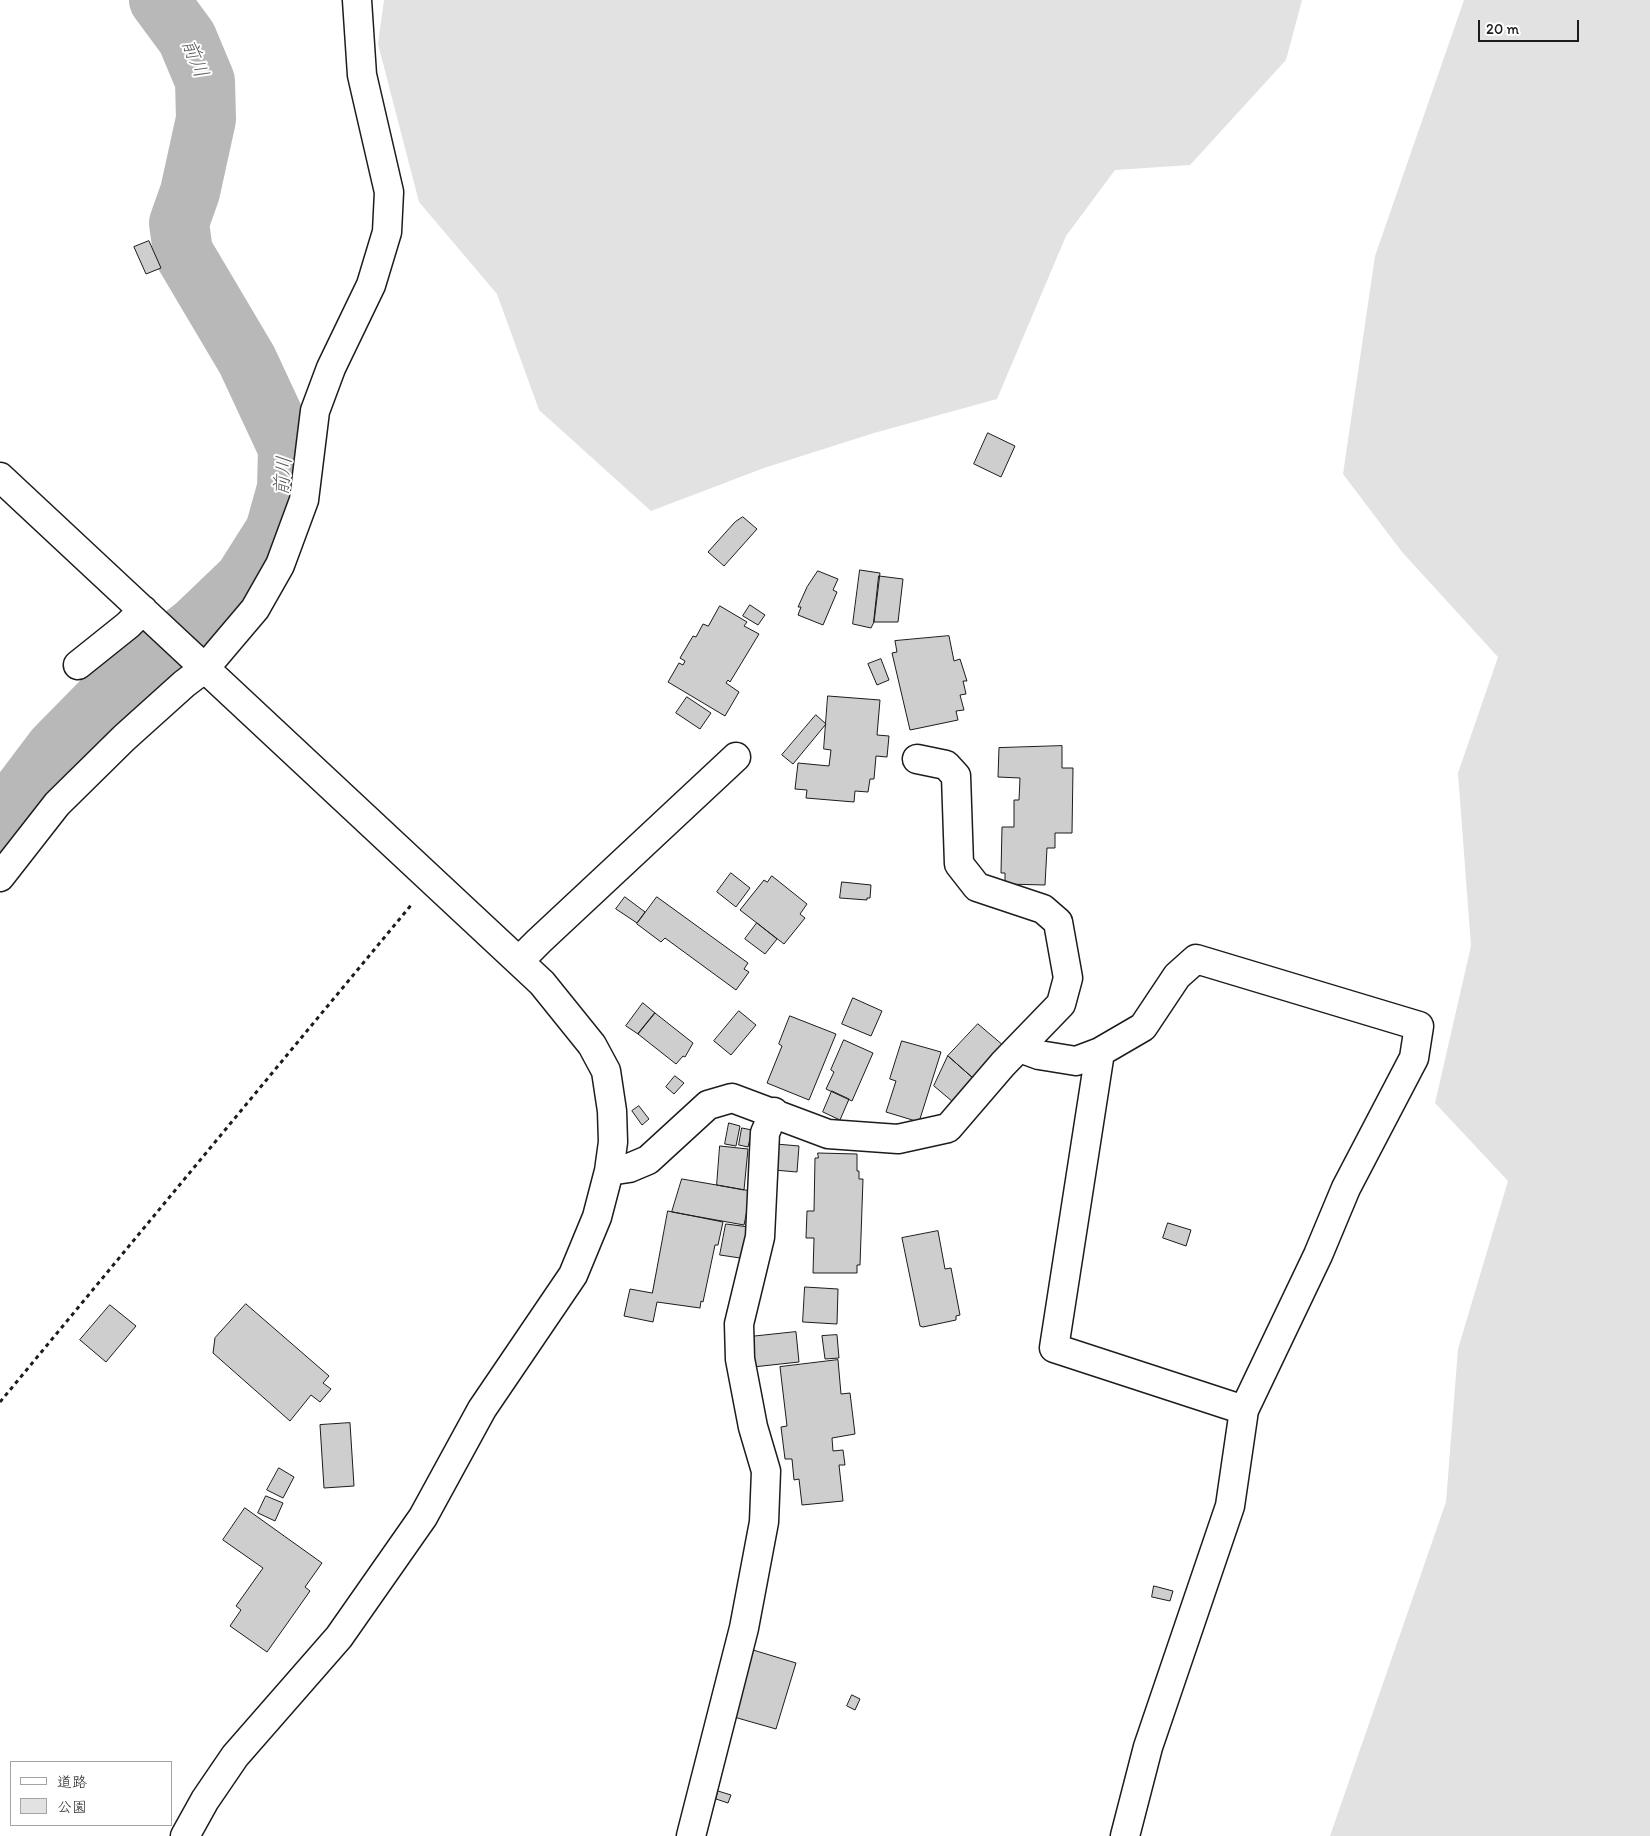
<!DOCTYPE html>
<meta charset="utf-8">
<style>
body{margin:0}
#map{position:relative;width:1650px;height:1836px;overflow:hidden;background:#fff;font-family:Itim,"Klee One",sans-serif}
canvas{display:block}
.legend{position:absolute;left:10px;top:1761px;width:162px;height:65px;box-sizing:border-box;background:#fff;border:1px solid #a4a4a4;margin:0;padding:6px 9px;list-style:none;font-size:15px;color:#1c1c1c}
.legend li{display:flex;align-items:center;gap:10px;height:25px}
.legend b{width:25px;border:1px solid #a4a4a4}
.scale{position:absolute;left:1478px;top:20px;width:101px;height:22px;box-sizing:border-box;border:2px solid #1c1c1c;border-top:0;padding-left:6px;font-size:15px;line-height:18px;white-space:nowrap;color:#1c1c1c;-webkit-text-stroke:4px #fff;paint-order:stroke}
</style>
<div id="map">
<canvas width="1650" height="1836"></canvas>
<ul class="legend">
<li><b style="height:6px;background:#fff"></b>道路</li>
<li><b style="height:14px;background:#e2e2e2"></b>公園</li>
</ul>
<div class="scale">20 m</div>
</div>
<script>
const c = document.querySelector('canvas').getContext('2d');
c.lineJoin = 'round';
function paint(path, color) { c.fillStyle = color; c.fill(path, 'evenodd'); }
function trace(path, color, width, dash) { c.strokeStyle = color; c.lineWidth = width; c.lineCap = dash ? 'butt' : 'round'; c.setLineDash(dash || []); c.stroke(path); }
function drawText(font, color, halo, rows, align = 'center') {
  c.font = font + ' Itim,"Klee One",sans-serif'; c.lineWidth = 4; c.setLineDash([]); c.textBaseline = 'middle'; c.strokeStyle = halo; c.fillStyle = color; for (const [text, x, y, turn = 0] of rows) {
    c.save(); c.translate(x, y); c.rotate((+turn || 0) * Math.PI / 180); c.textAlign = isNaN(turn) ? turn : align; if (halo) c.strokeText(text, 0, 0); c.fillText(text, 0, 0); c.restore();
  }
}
paint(new Path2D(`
 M 384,0 L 1302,0 L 1286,60 L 1190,165 L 1115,170 L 1066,236 L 997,399 L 874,433 L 764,468 L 651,511 L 539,410 L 497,294 L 419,202 L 378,44 Z
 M 1464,0 L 1650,0 L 1650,1836 L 1330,1836 L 1446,1502 L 1458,1349 L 1508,1181 L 1435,1103 L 1471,946 L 1458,773 L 1498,657 L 1402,552 L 1343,474 L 1375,256 Z`), '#e2e2e2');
trace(new Path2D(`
 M 0,822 L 55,749 L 111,692 L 196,626 L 244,580 L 275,531 L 287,488 L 288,448 L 247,360 L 183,252 L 179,223 L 190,192 L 206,119 L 205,81 L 187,38 L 159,0`), '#b8b8b8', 60);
const building = new Path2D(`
 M 149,241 L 161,268 L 146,274 L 134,247 Z
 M 988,433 L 1015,446 L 1001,477 L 974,464 Z
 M 743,517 L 757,529 L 724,566 L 708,552 L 735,522 Z
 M 860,570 L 880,573 L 874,622 L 871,628 L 853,624 Z
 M 818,571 L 838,579 L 833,590 L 837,592 L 823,625 L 798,615 L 801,607 L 798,607 L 807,587 Z
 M 879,576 L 903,579 L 898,622 L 874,622 Z
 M 750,605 L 765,615 L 758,625 L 743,616 Z
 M 720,606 L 747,622 L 744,626 L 759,634 L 730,682 L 728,680 L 726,683 L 739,692 L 725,716 L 668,682 L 679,663 L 683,665 L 685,661 L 680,658 L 693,636 L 696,637 L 703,624 L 708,626 Z
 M 949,636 L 954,661 L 960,659 L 967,681 L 963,681 L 966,694 L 960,695 L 964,710 L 956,711 L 958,720 L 910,730 L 892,653 L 897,652 L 895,641 Z
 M 881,659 L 889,680 L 877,685 L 868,664 Z
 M 828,696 L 880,700 L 877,735 L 889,736 L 887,757 L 876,756 L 874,779 L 870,779 L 868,792 L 855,791 L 854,802 L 806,798 L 807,790 L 795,789 L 798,763 L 829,766 L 831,750 L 824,749 Z
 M 687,697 L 711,713 L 700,729 L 676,713 Z
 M 816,715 L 826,724 L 793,764 L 782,755 Z
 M 1062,746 L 1062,768 L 1073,768 L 1072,833 L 1055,833 L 1055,848 L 1047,848 L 1045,885 L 1005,884 L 1005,873 L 1001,873 L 1002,827 L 1014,827 L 1014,800 L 1019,800 L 1020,778 L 998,777 L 999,748 Z
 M 731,873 L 750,888 L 736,907 L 717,892 Z
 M 772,876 L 807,904 L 800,914 L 805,918 L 784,944 L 740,910 L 764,880 L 767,882 Z
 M 842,882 L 871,885 L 870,898 L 867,898 L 867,900 L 840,898 Z
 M 625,897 L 645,912 L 637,923 L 616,909 Z
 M 657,897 L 748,963 L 744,969 L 749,972 L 736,990 L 665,938 L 661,942 L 637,924 Z
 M 757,923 L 777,939 L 765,954 L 745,939 Z
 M 853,998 L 882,1011 L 871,1036 L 842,1024 Z
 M 643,1003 L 655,1013 L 638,1034 L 626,1026 Z
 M 739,1011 L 756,1025 L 731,1055 L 714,1041 Z
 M 655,1013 L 693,1043 L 685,1057 L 683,1056 L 676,1064 L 638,1034 Z
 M 790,1016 L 836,1034 L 809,1100 L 767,1083 L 782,1046 L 779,1044 Z
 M 978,1024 L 1004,1046 L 974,1079 L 948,1056 Z
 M 844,1040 L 873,1053 L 852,1101 L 826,1089 L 834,1072 L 831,1070 Z
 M 902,1041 L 941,1052 L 919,1122 L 886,1112 L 896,1081 L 890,1079 Z
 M 948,1056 L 974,1079 L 953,1102 L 934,1086 Z
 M 675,1076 L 684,1083 L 674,1094 L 666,1087 Z
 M 832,1091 L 849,1099 L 840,1120 L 823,1112 Z
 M 639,1106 L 649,1119 L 642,1125 L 632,1111 Z
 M 729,1123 L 740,1126 L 736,1146 L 725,1144 Z
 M 742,1128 L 752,1130 L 748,1147 L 739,1145 Z
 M 776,1144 L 799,1146 L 797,1172 L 774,1170 Z
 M 720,1146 L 748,1149 L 744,1190 L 717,1185 Z
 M 818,1153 L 857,1154 L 857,1171 L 859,1171 L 859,1179 L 863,1179 L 860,1265 L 857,1265 L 857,1273 L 813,1273 L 814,1238 L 806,1238 L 807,1211 L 814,1211 L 815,1158 L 818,1158 Z
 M 682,1179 L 751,1191 L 744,1225 L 672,1212 Z
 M 668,1211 L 723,1222 L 718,1245 L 715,1245 L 703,1302 L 701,1301 L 700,1308 L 657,1302 L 653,1322 L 624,1316 L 630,1289 L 652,1293 Z
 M 1168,1223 L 1191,1230 L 1186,1246 L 1163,1238 Z
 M 726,1224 L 749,1227 L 745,1251 L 742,1251 L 740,1258 L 720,1255 Z
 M 938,1231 L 945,1269 L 951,1268 L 960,1315 L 956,1316 L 956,1320 L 923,1327 L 920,1326 L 902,1238 Z
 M 805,1287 L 838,1289 L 837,1324 L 803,1322 Z
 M 246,1304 L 329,1376 L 323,1383 L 331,1389 L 320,1402 L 311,1395 L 290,1421 L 213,1353 L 215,1338 Z
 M 110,1305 L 136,1326 L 106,1362 L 80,1340 Z
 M 796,1332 L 799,1362 L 753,1367 L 749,1337 Z
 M 837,1335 L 839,1358 L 825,1359 L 822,1336 Z
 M 838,1360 L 841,1394 L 850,1393 L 855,1434 L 832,1438 L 833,1451 L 843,1450 L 845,1465 L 839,1465 L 843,1501 L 802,1505 L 799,1479 L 794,1480 L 792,1459 L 785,1459 L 781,1427 L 787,1426 L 780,1367 Z
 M 350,1423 L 354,1486 L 324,1488 L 320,1425 Z
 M 279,1468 L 294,1477 L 283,1498 L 267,1490 Z
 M 266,1496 L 283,1503 L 275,1521 L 258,1513 Z
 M 245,1508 L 322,1563 L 305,1587 L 310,1591 L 267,1652 L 230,1626 L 241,1610 L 236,1606 L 263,1568 L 223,1540 Z
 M 1154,1586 L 1173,1591 L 1170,1601 L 1152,1597 Z
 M 753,1650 L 796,1663 L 776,1729 L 734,1717 Z
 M 852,1695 L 860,1699 L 855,1710 L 847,1706 Z
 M 718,1791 L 731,1795 L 728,1803 L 716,1799 Z`);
paint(building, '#cecece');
trace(building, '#1c1c1c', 1);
const minor = new Path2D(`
 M 0,477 L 542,983 L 592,1045 L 606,1071 L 612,1111 L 613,1142 L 609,1171 L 597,1217 L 573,1275 L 482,1409 L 423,1517 L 339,1637 L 235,1756 L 205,1800 L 185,1836
 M 78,665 L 128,625 L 143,610
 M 0,877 L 57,804 L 124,738 L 184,684 L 205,668 L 255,609 L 280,565 L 304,500 L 315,411 L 331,368 L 371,285 L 387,232 L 389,192 L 362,75 L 357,0
 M 520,960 L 539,941 L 736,757
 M 1020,1048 L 1039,1055 L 1076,1061 L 1100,1052 L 1143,1027 L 1177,976 L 1196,959 L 1419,1026 L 1414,1058 L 1346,1188 L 1318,1255 L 1244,1410 L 1230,1506 L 1148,1747 L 1125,1836
 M 1100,1052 L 1054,1348 L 1244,1410
 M 609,1171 L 629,1168 L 648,1160 L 708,1105 L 732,1098 L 828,1134 L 898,1139 L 948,1128 L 1003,1064 L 1061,1004 L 1068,978 L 1058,922 L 1043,909 L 977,887 L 959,864 L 956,776 L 946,765 L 917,759
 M 691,1836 L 744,1628 L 764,1522 L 766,1471 L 753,1427 L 740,1359 L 739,1324 L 760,1237 L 765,1133 L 774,1112`);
trace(minor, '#1c1c1c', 31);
trace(new Path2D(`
 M 0,1402 L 412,904`), '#1c1c1c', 3, [4, 4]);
trace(minor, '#fff', 28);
drawText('italic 20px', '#5a5a5a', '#fff', [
 ["前川",194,59,68],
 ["前川",284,476,-85]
]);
</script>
